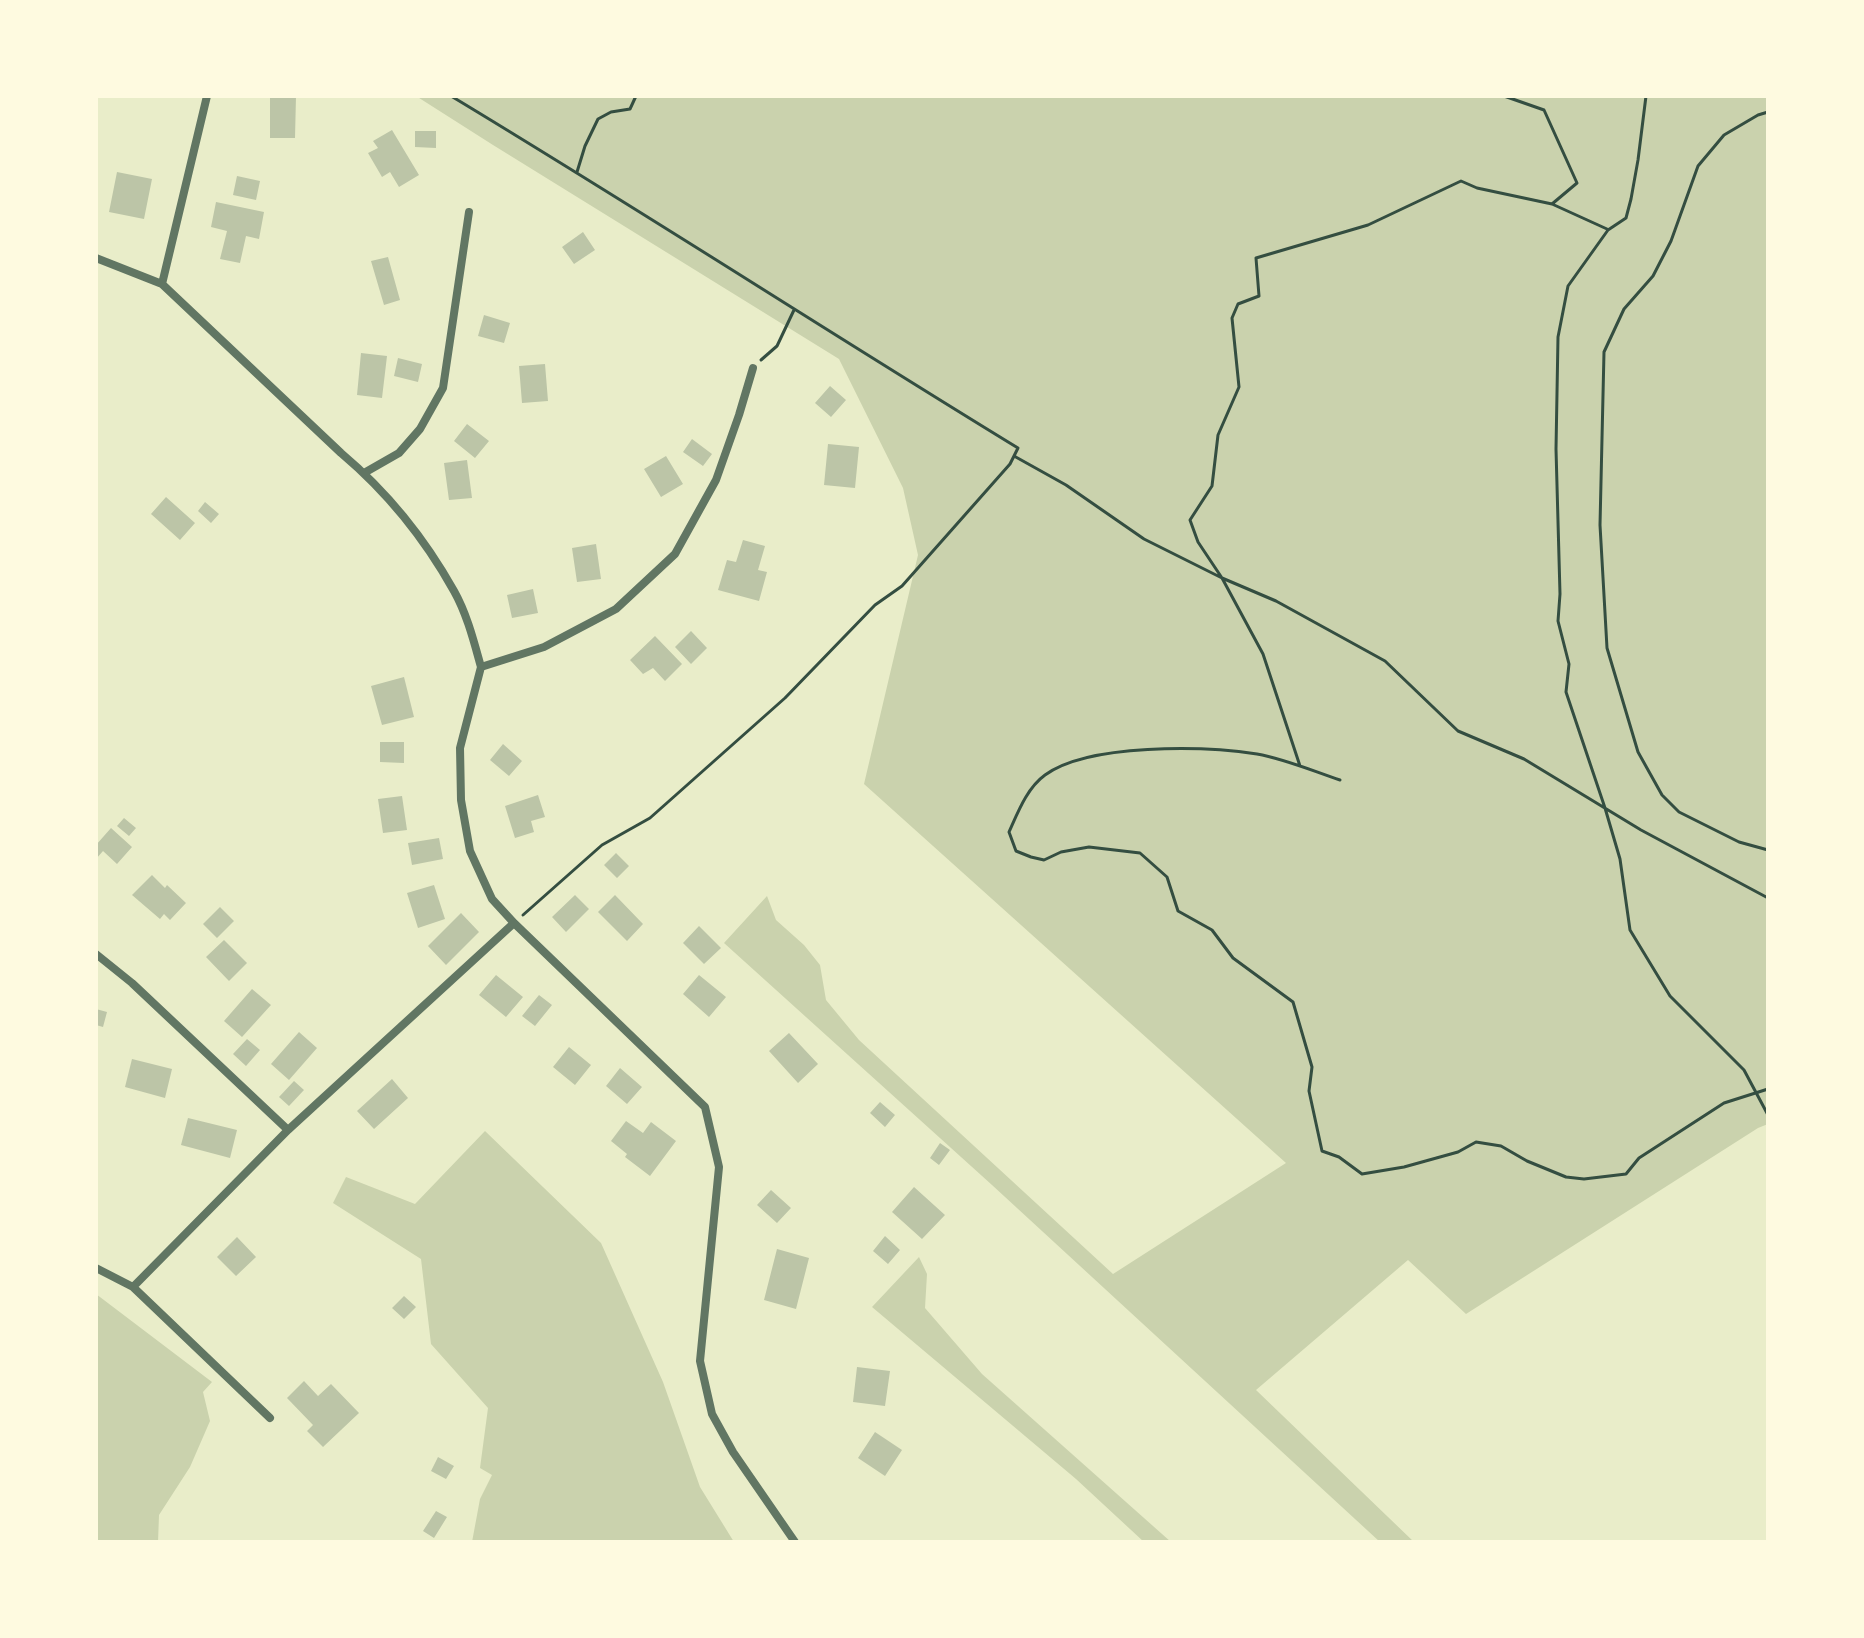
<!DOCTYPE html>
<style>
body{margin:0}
#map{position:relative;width:1864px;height:1638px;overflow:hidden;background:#e9edc9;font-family:"Golos Text",sans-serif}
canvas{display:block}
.frame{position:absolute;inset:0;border:98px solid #fefae0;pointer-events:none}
</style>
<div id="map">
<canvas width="1864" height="1638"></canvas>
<div class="frame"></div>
</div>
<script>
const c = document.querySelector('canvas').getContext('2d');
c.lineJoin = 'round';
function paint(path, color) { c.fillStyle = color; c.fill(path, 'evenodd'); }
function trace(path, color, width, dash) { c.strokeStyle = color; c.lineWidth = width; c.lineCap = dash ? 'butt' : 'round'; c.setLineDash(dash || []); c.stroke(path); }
paint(new Path2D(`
 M 416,96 L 1768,96 L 1768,1124 L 1758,1128 L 1466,1314 L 1408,1260 L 1256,1390 L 1414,1542 L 1380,1542 L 992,1185 L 724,943 L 767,896 L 776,920 L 804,945 L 820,965 L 826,1000 L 859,1040 L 1113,1274 L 1286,1163 L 864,784 L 918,555 L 903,488 L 839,359 L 493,145 Z
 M 485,1131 L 601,1243 L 663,1382 L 700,1487 L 734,1542 L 472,1542 L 480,1499 L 492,1475 L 480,1468 L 488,1408 L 431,1344 L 421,1259 L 333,1203 L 346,1177 L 415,1204 Z
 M 919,1257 L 927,1274 L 925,1308 L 982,1374 L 1171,1542 L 1144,1542 L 1076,1479 L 872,1307 Z
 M 96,1294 L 212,1382 L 203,1392 L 210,1421 L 190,1467 L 159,1515 L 158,1542 L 96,1542 Z`), '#cad2ad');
paint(new Path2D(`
 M 270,96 L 296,96 L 295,138 L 270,138 Z
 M 392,130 L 419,175 L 399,187 L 390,172 L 382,177 L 368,153 L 378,148 L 373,141 Z
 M 415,131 L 436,131 L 436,148 L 415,147 Z
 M 117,172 L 152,179 L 144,219 L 109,212 Z
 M 237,176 L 260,181 L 256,200 L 233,195 Z
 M 216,202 L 264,212 L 259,239 L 246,236 L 240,263 L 220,259 L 227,231 L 211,227 Z
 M 583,232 L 595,250 L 574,264 L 562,247 Z
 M 388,257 L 400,300 L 384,305 L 371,261 Z
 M 484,315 L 510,323 L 504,343 L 478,336 Z
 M 361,353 L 387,356 L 382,398 L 357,395 Z
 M 398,358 L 422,364 L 418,382 L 394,376 Z
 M 545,364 L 548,401 L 522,403 L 519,366 Z
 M 830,386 L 846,400 L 831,417 L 815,403 Z
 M 467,424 L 489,441 L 475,458 L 454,441 Z
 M 692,439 L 712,454 L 703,466 L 683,452 Z
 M 828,444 L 859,447 L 855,488 L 824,485 Z
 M 666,456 L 683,484 L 661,497 L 644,469 Z
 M 467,460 L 472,498 L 449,500 L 444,463 Z
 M 166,497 L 195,523 L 180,540 L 151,514 Z
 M 205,502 L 219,514 L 211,523 L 198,511 Z
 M 743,540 L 765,546 L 758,570 L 767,572 L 759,601 L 718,590 L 727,560 L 736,562 Z
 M 596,544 L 601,579 L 577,582 L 572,548 Z
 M 533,589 L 538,613 L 512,618 L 507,595 Z
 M 691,631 L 707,648 L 691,664 L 675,647 Z
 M 655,636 L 682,664 L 665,681 L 653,668 L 643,674 L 630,660 Z
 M 404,677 L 414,717 L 382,725 L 371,686 Z
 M 380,742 L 404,742 L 404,763 L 380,762 Z
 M 503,744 L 522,761 L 509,776 L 490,760 Z
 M 538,795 L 545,817 L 531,821 L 534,832 L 515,838 L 505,806 Z
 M 402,796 L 407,830 L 383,833 L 378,799 Z
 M 124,818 L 136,828 L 129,836 L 117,826 Z
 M 111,828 L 132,847 L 117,864 L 103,851 L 96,859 L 96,845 Z
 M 439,838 L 443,859 L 412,865 L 408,843 Z
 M 616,853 L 629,866 L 617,878 L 604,865 Z
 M 152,875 L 165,888 L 167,885 L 186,903 L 170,920 L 164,914 L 160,919 L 132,895 Z
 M 434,885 L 445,919 L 418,928 L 407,893 Z
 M 575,895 L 589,909 L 566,932 L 552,917 Z
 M 615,895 L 643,924 L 627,941 L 598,912 Z
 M 220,907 L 234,921 L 217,938 L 203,924 Z
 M 461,913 L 479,932 L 446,965 L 428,946 Z
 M 699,926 L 721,948 L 704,964 L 683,943 Z
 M 224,940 L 247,963 L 229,981 L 206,957 Z
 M 496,975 L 523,997 L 506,1017 L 479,995 Z
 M 699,975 L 726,997 L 709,1017 L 683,994 Z
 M 252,989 L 271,1005 L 242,1037 L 224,1021 Z
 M 539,995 L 552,1005 L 535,1026 L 522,1016 Z
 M 96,1009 L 107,1012 L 103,1027 L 96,1025 Z
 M 299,1032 L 317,1048 L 289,1080 L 271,1064 Z
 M 789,1033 L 818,1064 L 798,1083 L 769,1051 Z
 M 247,1039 L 260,1050 L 246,1066 L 233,1054 Z
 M 569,1047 L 591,1065 L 575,1085 L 553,1067 Z
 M 132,1059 L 172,1069 L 165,1098 L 125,1087 Z
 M 620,1068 L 642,1087 L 627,1104 L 606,1086 Z
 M 392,1079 L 408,1098 L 374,1129 L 357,1111 Z
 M 294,1081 L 304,1090 L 289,1106 L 279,1097 Z
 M 880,1102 L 895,1115 L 885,1127 L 870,1113 Z
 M 188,1118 L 237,1130 L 230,1158 L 181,1145 Z
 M 626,1121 L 643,1133 L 651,1122 L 676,1141 L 650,1176 L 625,1157 L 627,1154 L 611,1141 Z
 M 940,1143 L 950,1150 L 939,1165 L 930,1158 Z
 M 914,1187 L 945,1215 L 922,1239 L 892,1212 Z
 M 771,1190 L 791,1208 L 777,1223 L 757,1205 Z
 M 885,1236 L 900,1250 L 888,1264 L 873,1251 Z
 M 237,1237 L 256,1257 L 236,1276 L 217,1257 Z
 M 777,1249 L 809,1258 L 796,1309 L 764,1300 Z
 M 404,1296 L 416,1307 L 404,1319 L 392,1308 Z
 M 857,1367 L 890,1371 L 885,1406 L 853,1402 Z
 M 304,1381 L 318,1396 L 331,1384 L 359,1413 L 323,1447 L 307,1431 L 313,1425 L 287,1398 Z
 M 875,1432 L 902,1450 L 885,1476 L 858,1458 Z
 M 438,1457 L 454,1466 L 446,1479 L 431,1471 Z
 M 436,1511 L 447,1517 L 434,1538 L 423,1531 Z`), '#bcc5a7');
trace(new Path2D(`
 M 451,96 C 642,211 828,332 1018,448 L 1010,464 L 902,586 L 875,605 L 785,698 L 650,818 L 602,845 L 523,915
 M 1646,96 L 1638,160 L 1631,199 L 1626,218 L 1608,230 L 1568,286 L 1558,337 L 1556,449 L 1560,594 L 1558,621 L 1569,664 L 1566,692 L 1605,808 L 1620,859 L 1630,930 L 1670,996 L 1744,1070 L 1768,1115
 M 1768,112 L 1758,115 L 1724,135 L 1698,166 L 1671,241 L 1653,276 L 1624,309 L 1604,352 L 1600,525 L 1607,648 L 1638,752 L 1662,795 L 1679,812 L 1739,842 L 1768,850
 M 577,172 L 585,146 L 598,119 L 611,112 L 630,109 L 636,96
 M 1552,204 L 1607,229
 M 761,360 L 777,346 L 794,310
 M 1014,456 L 1066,485 L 1144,539 L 1222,578 L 1276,601 L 1385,661 L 1458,731 L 1524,759 L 1641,830 L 1768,898
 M 1300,766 L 1263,654 L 1222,578 L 1198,542 L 1190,520 L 1212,486 L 1218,435 L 1239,387 L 1232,318 L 1238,304 L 1259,296 L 1256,258 L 1368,225 L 1461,181 L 1477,188 L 1552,204 L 1577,183 L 1544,110 L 1504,96
 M 1340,780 C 1313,771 1285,759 1257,754 C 1204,746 1089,743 1045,775 C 1027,788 1018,812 1009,832 L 1016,851 L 1031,857 L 1044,860 L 1061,852 L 1089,847 L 1140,853 L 1167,877 L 1178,911 L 1212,930 L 1233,958 L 1293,1002 L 1312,1067 L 1309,1091 L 1322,1151 L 1339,1157 L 1362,1174 L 1404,1167 L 1458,1152 L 1476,1142 L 1501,1146 L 1527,1161 L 1566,1177 L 1584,1179 L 1626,1174 L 1639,1158 L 1724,1103 L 1768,1089`), '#344e41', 3);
trace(new Path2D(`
 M 96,258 L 162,284 L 341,453 C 386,491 425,539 454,591 C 467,614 474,642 481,667
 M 162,284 L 207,96
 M 364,473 L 399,453 L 420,429 L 443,388 L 469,212
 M 481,667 L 460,748 L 461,800 L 470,851 L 492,899 L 514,923 L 705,1107 L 719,1167 L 700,1361 L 712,1414 L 733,1452 L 795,1542
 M 481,667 L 544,647 L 616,609 L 675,554 L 716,480 L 739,415 L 753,368
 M 96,954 L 132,983 L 288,1130
 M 96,1268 L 133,1287 L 270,1418
 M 133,1287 L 288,1130 L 514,923`), '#617663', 8);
</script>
